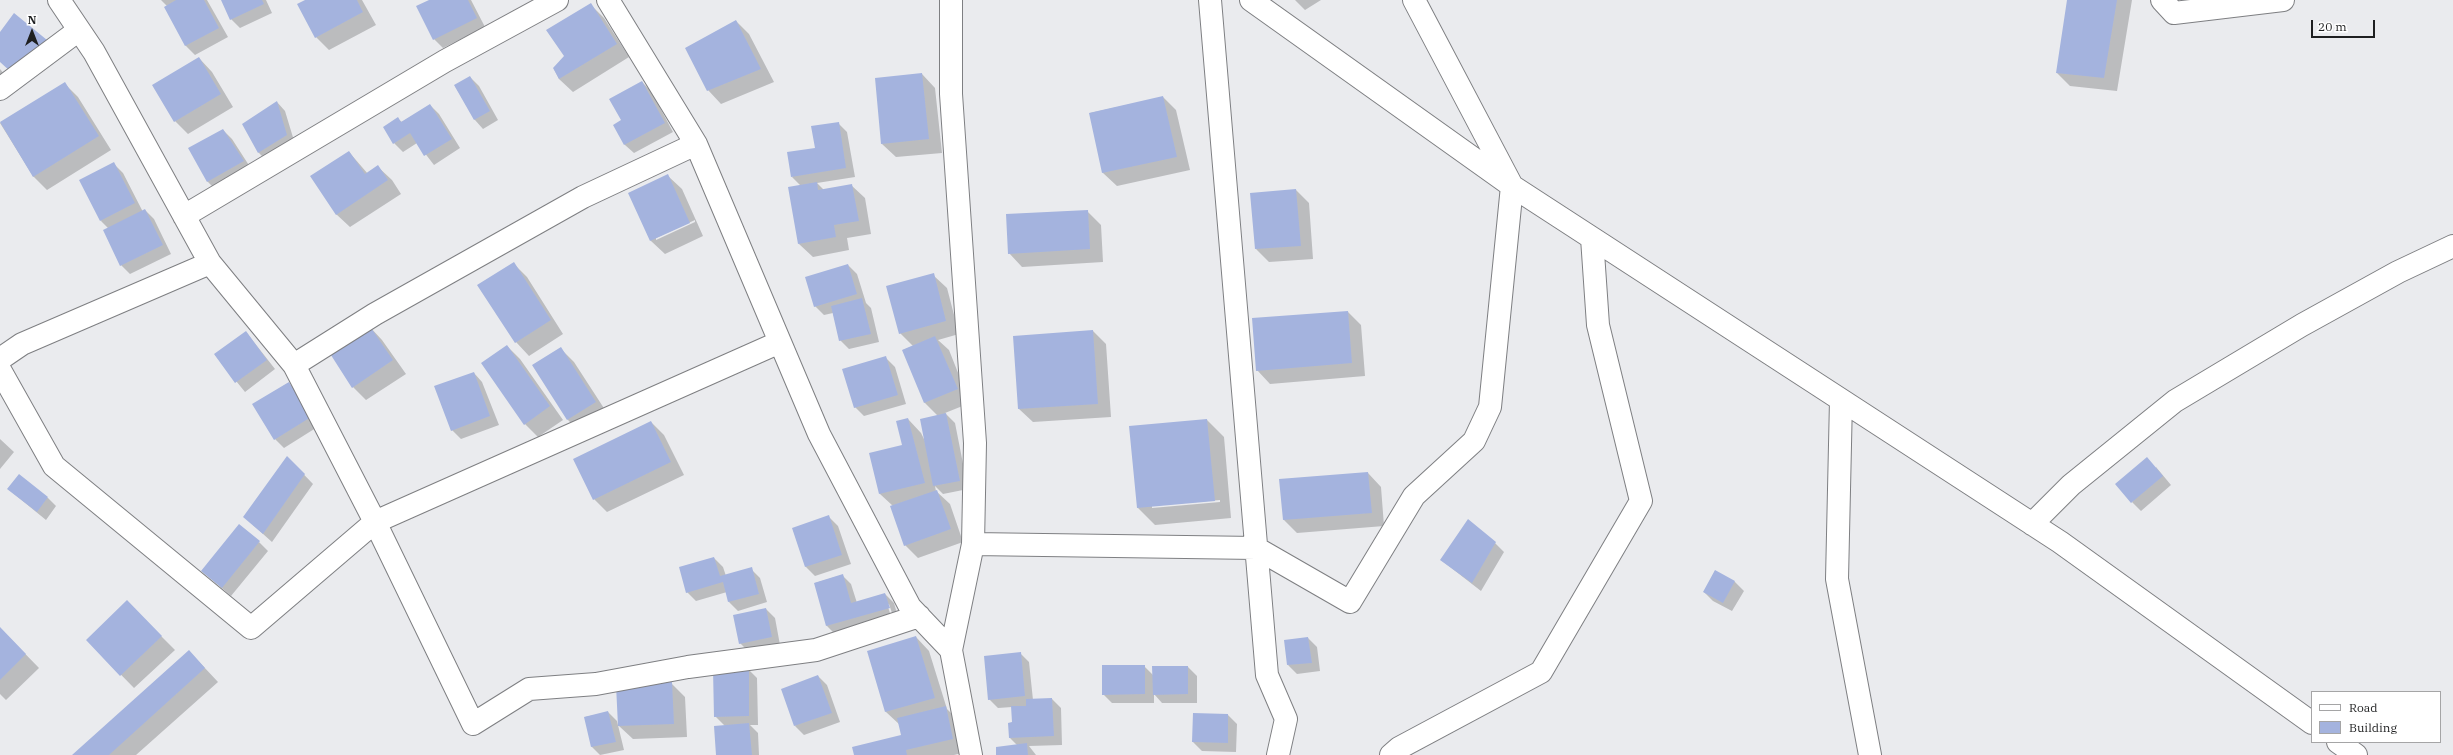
<!DOCTYPE html>
<style>
body{margin:0}
#map{position:relative;width:2453px;height:755px;overflow:hidden;background:#eaebee;font-family:"IBM Plex Serif",serif}
canvas{display:block}
.legend{position:absolute;left:2311px;top:691px;width:130px;height:52px;box-sizing:border-box;background:#fff;border:1px solid #a5a5a6;margin:0;padding:5px 7px;list-style:none;font-size:12px;color:#1e1f20}
.legend li{display:flex;align-items:center;gap:8px;height:20px}
.legend b{width:20px;border:1px solid #a5a5a6}
.north{position:absolute;left:12px;top:12px;width:40px;height:40px;-webkit-text-stroke:3px #fff;paint-order:stroke;rotate:0deg;font-size:11px;font-weight:700;line-height:16px;text-align:center;color:#1e1f20}
.north::after{content:'';display:block;margin:auto;width:14px;height:18px;background:#1e1f20;clip-path:polygon(50% 0,100% 100%,50% 72%,0 100%)}
.scale{position:absolute;left:2311px;top:20px;width:64px;height:18px;box-sizing:border-box;border:2px solid #1e1f20;border-top:0;padding-left:5px;font-size:12px;line-height:14px;white-space:nowrap;color:#1e1f20;-webkit-text-stroke:3px #fff;paint-order:stroke}
</style>
<div id="map">
<canvas width="2453" height="755"></canvas>
<ul class="legend">
<li><b style="height:5px;background:#fff"></b>Road</li>
<li><b style="height:11px;background:#a4b3de"></b>Building</li>
</ul>
<div class="north">N</div>
<div class="scale">20 m</div>
</div>
<script>
const c = document.querySelector('canvas').getContext('2d');
c.lineJoin = 'round';
function paint(path, color) { c.fillStyle = color; c.fill(path, 'evenodd'); }
function trace(path, color, width, dash) { c.strokeStyle = color; c.lineWidth = width; c.lineCap = dash ? 'butt' : 'round'; c.setLineDash(dash || []); c.stroke(path); }
paint(new Path2D(`
 M 161,0 L 207,0 L 228,37 L 195,55 L 186,46 L 165,7 L 167,6 Z
 M 222,0 L 266,0 L 272,13 L 240,28 L 231,19 Z
 M 307,0 L 362,0 L 376,25 L 329,50 L 316,37 Z
 M 431,0 L 471,0 L 485,27 L 443,48 L 434,39 Z
 M 1295,0 L 1321,0 L 1305,10 Z
 M 2068,0 L 2132,0 L 2117,91 L 2070,86 L 2057,73 Z
 M 591,5 L 604,18 L 629,57 L 573,92 L 559,79 L 554,69 L 566,56 Z
 M 736,21 L 749,34 L 774,82 L 721,104 L 708,90 Z
 M 199,58 L 212,72 L 233,107 L 188,134 L 175,121 Z
 M 0,69 L 5,75 L 0,81 Z
 M 922,74 L 935,88 L 942,153 L 896,157 L 882,144 L 876,79 Z
 M 470,77 L 479,86 L 498,120 L 483,129 L 475,120 L 455,86 Z
 M 642,82 L 651,91 L 673,132 L 634,153 L 625,145 L 622,121 Z
 M 65,84 L 78,97 L 111,150 L 47,190 L 33,176 L 0,123 Z
 M 1163,97 L 1176,110 L 1190,170 L 1117,186 L 1103,173 L 1090,113 Z
 M 277,102 L 285,111 L 295,144 L 268,162 L 259,153 L 244,124 Z
 M 430,105 L 439,114 L 460,148 L 434,165 L 417,143 L 403,152 L 394,143 L 398,119 L 402,122 Z
 M 838,123 L 847,132 L 855,177 L 817,183 L 824,190 L 851,185 L 865,198 L 871,234 L 847,238 L 849,250 L 813,257 L 799,244 L 801,186 L 792,177 Z
 M 223,130 L 232,139 L 252,170 L 217,191 L 208,182 L 190,149 Z
 M 349,152 L 368,174 L 378,167 L 392,180 L 401,194 L 350,227 L 336,214 Z
 M 114,164 L 123,173 L 143,212 L 145,210 L 154,219 L 171,254 L 130,274 L 121,265 L 108,228 L 101,221 Z
 M 668,176 L 682,189 L 703,236 L 665,254 L 651,241 L 629,193 ZM 695,220 L 695,222 L 656,240 L 656,238 Z
 M 1296,190 L 1309,203 L 1313,259 L 1269,262 L 1256,249 Z
 M 1087,211 L 1101,225 L 1103,262 L 1022,267 L 1009,253 Z
 M 513,263 L 527,277 L 563,334 L 529,356 L 516,342 Z
 M 848,265 L 857,274 L 866,303 L 871,308 L 879,342 L 849,349 L 840,340 L 833,313 L 824,315 L 815,306 Z
 M 933,275 L 947,288 L 959,334 L 938,340 L 949,350 L 970,403 L 945,413 L 955,423 L 968,489 L 943,494 L 935,486 L 936,491 L 950,504 L 963,542 L 918,558 L 905,545 L 893,506 L 880,494 L 870,454 L 903,446 L 908,419 L 921,433 L 926,443 L 938,416 L 925,403 L 903,350 L 913,346 L 900,333 Z
 M 1348,312 L 1361,325 L 1365,376 L 1270,384 L 1257,370 Z
 M 369,326 L 382,340 L 406,374 L 366,400 L 353,387 Z
 M 1093,331 L 1106,344 L 1111,417 L 1033,422 L 1019,409 L 1014,337 Z
 M 246,332 L 275,369 L 245,392 L 215,355 Z
 M 507,346 L 520,359 L 563,420 L 538,437 L 525,424 Z
 M 561,349 L 574,362 L 609,416 L 581,433 L 568,420 L 534,365 Z
 M 886,358 L 895,367 L 906,404 L 864,416 L 855,407 Z
 M 474,373 L 482,382 L 499,425 L 461,439 L 452,430 Z
 M 288,383 L 297,392 L 319,426 L 284,448 L 275,439 L 254,404 Z
 M 1207,420 L 1224,437 L 1231,518 L 1155,525 L 1138,508 L 1130,427 ZM 1220,500 L 1220,502 L 1152,508 L 1152,506 Z
 M 651,422 L 664,435 L 684,475 L 607,512 L 594,499 Z
 M 0,439 L 14,452 L 0,469 Z
 M 288,458 L 313,484 L 272,542 L 253,525 Z
 M 2156,467 L 2171,485 L 2141,511 L 2132,502 Z
 M 1368,473 L 1381,487 L 1384,526 L 1297,533 L 1284,520 L 1280,480 Z
 M 8,489 L 48,498 L 56,506 L 46,520 Z
 M 829,517 L 838,526 L 851,564 L 815,576 L 806,567 L 793,529 Z
 M 259,542 L 268,551 L 231,596 L 202,571 Z
 M 1495,543 L 1504,552 L 1481,591 L 1441,560 Z
 M 714,558 L 723,567 L 726,576 L 751,569 L 760,578 L 767,602 L 738,611 L 729,602 L 727,592 L 696,601 L 687,592 Z
 M 1715,571 L 1735,582 L 1744,591 L 1732,611 L 1713,601 L 1704,592 Z
 M 842,575 L 851,584 L 857,603 L 885,594 L 894,603 L 898,617 L 836,635 L 827,626 L 815,583 ZM 887,604 L 889,604 L 892,613 L 890,613 Z
 M 127,602 L 175,650 L 134,688 L 87,640 Z
 M 766,609 L 775,618 L 780,645 L 749,652 L 740,643 Z
 M 0,628 L 39,668 L 6,700 L 0,694 Z
 M 916,637 L 929,651 L 947,709 L 959,721 L 966,752 L 954,755 L 855,755 L 902,736 L 900,725 L 886,712 L 868,652 Z
 M 1308,638 L 1317,647 L 1320,671 L 1297,674 L 1288,665 Z
 M 189,651 L 218,682 L 136,755 L 74,755 Z
 M 1020,653 L 1029,662 L 1033,700 L 1052,699 L 1061,708 L 1062,745 L 1029,746 L 1036,755 L 997,755 L 1017,745 L 1010,738 L 1009,724 L 1013,722 L 1012,707 L 998,708 L 989,699 Z
 M 1144,666 L 1153,675 L 1188,667 L 1197,676 L 1197,703 L 1162,703 L 1154,694 L 1154,703 L 1112,703 L 1103,694 Z
 M 748,669 L 757,678 L 758,725 L 750,725 L 758,733 L 759,755 L 717,755 L 725,726 L 715,716 Z
 M 818,676 L 827,685 L 840,722 L 804,735 L 795,726 Z
 M 671,683 L 685,697 L 687,737 L 633,739 L 619,726 L 617,686 Z
 M 608,712 L 617,721 L 624,750 L 600,755 L 592,747 L 585,717 Z
 M 1228,715 L 1237,724 L 1236,752 L 1202,751 L 1193,742 Z`), '#0003');
paint(new Path2D(`
 M 176,0 L 204,0 L 219,28 L 185,46 L 164,7 Z
 M 221,0 L 262,0 L 264,4 L 230,20 Z
 M 305,0 L 357,0 L 363,12 L 315,38 L 297,4 Z
 M 429,0 L 468,0 L 477,18 L 433,40 L 416,6 Z
 M 2067,0 L 2117,0 L 2104,78 L 2056,73 Z
 M 591,3 L 617,44 L 559,79 L 553,68 L 564,56 L 546,30 Z
 M 14,13 L 47,40 L 11,72 L 0,62 L 0,32 Z
 M 736,20 L 761,69 L 707,91 L 685,48 Z
 M 199,57 L 221,94 L 174,122 L 152,85 Z
 M 922,73 L 929,139 L 881,144 L 875,78 Z
 M 470,76 L 490,111 L 474,120 L 454,85 Z
 M 642,81 L 665,123 L 624,145 L 613,125 L 621,120 L 609,99 Z
 M 65,82 L 99,136 L 33,177 L 0,122 Z
 M 1163,96 L 1177,157 L 1102,173 L 1089,113 Z
 M 277,101 L 287,135 L 258,153 L 242,124 Z
 M 430,104 L 452,139 L 424,156 L 410,133 L 393,144 L 383,127 L 398,117 L 401,122 Z
 M 839,122 L 846,168 L 791,177 L 787,152 L 815,148 L 811,126 Z
 M 223,129 L 244,161 L 207,182 L 188,148 Z
 M 349,151 L 365,174 L 378,165 L 388,180 L 336,215 L 310,176 Z
 M 114,162 L 135,203 L 100,221 L 79,180 Z
 M 668,174 L 690,223 L 650,241 L 628,193 Z
 M 817,182 L 818,190 L 852,184 L 859,221 L 834,225 L 836,237 L 798,244 L 788,187 Z
 M 1296,189 L 1301,246 L 1255,249 L 1250,193 Z
 M 145,209 L 163,245 L 120,266 L 103,230 Z
 M 1088,210 L 1090,249 L 1008,254 L 1006,214 Z
 M 514,262 L 551,320 L 515,343 L 477,285 Z
 M 848,264 L 857,294 L 814,307 L 805,277 Z
 M 934,273 L 946,321 L 899,334 L 886,286 Z
 M 862,298 L 871,334 L 839,341 L 831,306 Z
 M 1348,311 L 1352,363 L 1256,371 L 1252,318 Z
 M 369,325 L 393,360 L 352,388 L 329,352 Z
 M 1093,330 L 1098,404 L 1018,409 L 1013,336 Z
 M 246,331 L 267,360 L 235,383 L 214,354 Z
 M 935,336 L 958,389 L 924,403 L 902,350 Z
 M 507,345 L 550,406 L 524,425 L 481,363 Z
 M 561,347 L 596,402 L 567,420 L 532,365 Z
 M 886,356 L 898,395 L 854,408 L 842,369 Z
 M 474,372 L 490,416 L 451,431 L 434,386 Z
 M 289,382 L 311,417 L 274,440 L 252,404 Z
 M 946,413 L 960,481 L 933,486 L 920,419 Z
 M 908,418 L 925,483 L 879,494 L 869,453 L 902,445 L 896,421 Z
 M 1207,419 L 1215,501 L 1137,508 L 1129,426 Z
 M 651,421 L 671,462 L 593,500 L 573,459 Z
 M 287,456 L 305,474 L 263,534 L 243,517 Z
 M 2147,457 L 2163,476 L 2131,503 L 2115,484 Z
 M 1368,472 L 1372,513 L 1283,520 L 1279,479 Z
 M 19,474 L 48,497 L 37,512 L 7,489 Z
 M 937,490 L 951,529 L 904,546 L 890,506 Z
 M 829,515 L 842,555 L 805,567 L 792,528 Z
 M 1468,519 L 1496,542 L 1472,583 L 1440,560 Z
 M 239,524 L 260,541 L 222,588 L 201,571 Z
 M 714,557 L 720,576 L 752,567 L 759,594 L 728,602 L 723,582 L 686,593 L 679,567 Z
 M 1715,570 L 1735,581 L 1723,603 L 1703,592 Z
 M 843,574 L 851,603 L 885,593 L 890,608 L 826,626 L 814,583 Z
 M 127,600 L 162,636 L 120,676 L 86,640 Z
 M 766,608 L 772,637 L 739,644 L 733,615 Z
 M 0,627 L 26,654 L 0,680 Z
 M 916,636 L 935,698 L 885,712 L 867,651 Z
 M 1308,637 L 1312,663 L 1287,665 L 1284,640 Z
 M 189,650 L 205,668 L 109,755 L 72,755 Z
 M 1021,652 L 1025,696 L 988,700 L 984,656 Z
 M 1102,665 L 1145,665 L 1145,694 L 1102,695 Z
 M 1152,666 L 1188,666 L 1188,694 L 1153,695 Z
 M 749,668 L 749,716 L 714,717 L 713,669 Z
 M 818,675 L 832,713 L 794,726 L 781,689 Z
 M 672,682 L 674,724 L 618,726 L 616,685 Z
 M 1052,698 L 1054,736 L 1009,738 L 1008,723 L 1012,722 L 1011,706 L 1026,706 L 1026,699 Z
 M 946,706 L 953,739 L 906,750 L 907,755 L 854,755 L 852,747 L 901,735 L 897,718 Z
 M 608,711 L 616,742 L 591,747 L 584,717 Z
 M 1193,713 L 1228,714 L 1228,743 L 1192,742 Z
 M 749,723 L 752,755 L 716,755 L 714,726 Z
 M 1027,743 L 1028,755 L 996,755 L 996,747 Z`), '#a4b3de');
const minor = new Path2D(`
 M 59,0 L 94,52 L 210,263 L 294,365 L 375,522 L 473,724 L 529,689 L 596,684 L 688,667 L 816,650 L 919,616
 M 608,0 L 696,144 L 819,434 L 910,607 L 951,650 L 971,755
 M 1210,0 L 1267,675 L 1286,719 L 1278,755
 M 1251,0 L 1512,186 L 2060,542 L 2312,723
 M 2162,0 L 2174,13 L 2283,0
 M 0,89 L 79,30
 M 184,216 L 445,61 L 557,0
 M 0,359 L 22,344 L 210,263
 M 294,365 L 375,314 L 583,197 L 696,144
 M 0,370 L 54,466 L 251,628 L 375,522 L 780,342
 M 1841,400 L 1837,579 L 1870,755
 M 2032,524 L 2071,485 L 2175,401 L 2302,325 L 2398,272 L 2453,246
 M 973,544 L 1256,548 L 1350,602 L 1414,496 L 1474,441 L 1490,407 L 1512,186 L 1414,0
 M 951,650 L 973,544 L 975,443 L 951,94 L 951,0
 M 2338,742 L 2356,755
 M 1391,755 L 1399,748 L 1541,672 L 1641,501 L 1598,325 L 1592,238`);
trace(minor, '#7e7f82', 24);
trace(minor, '#fff', 22);
</script>
